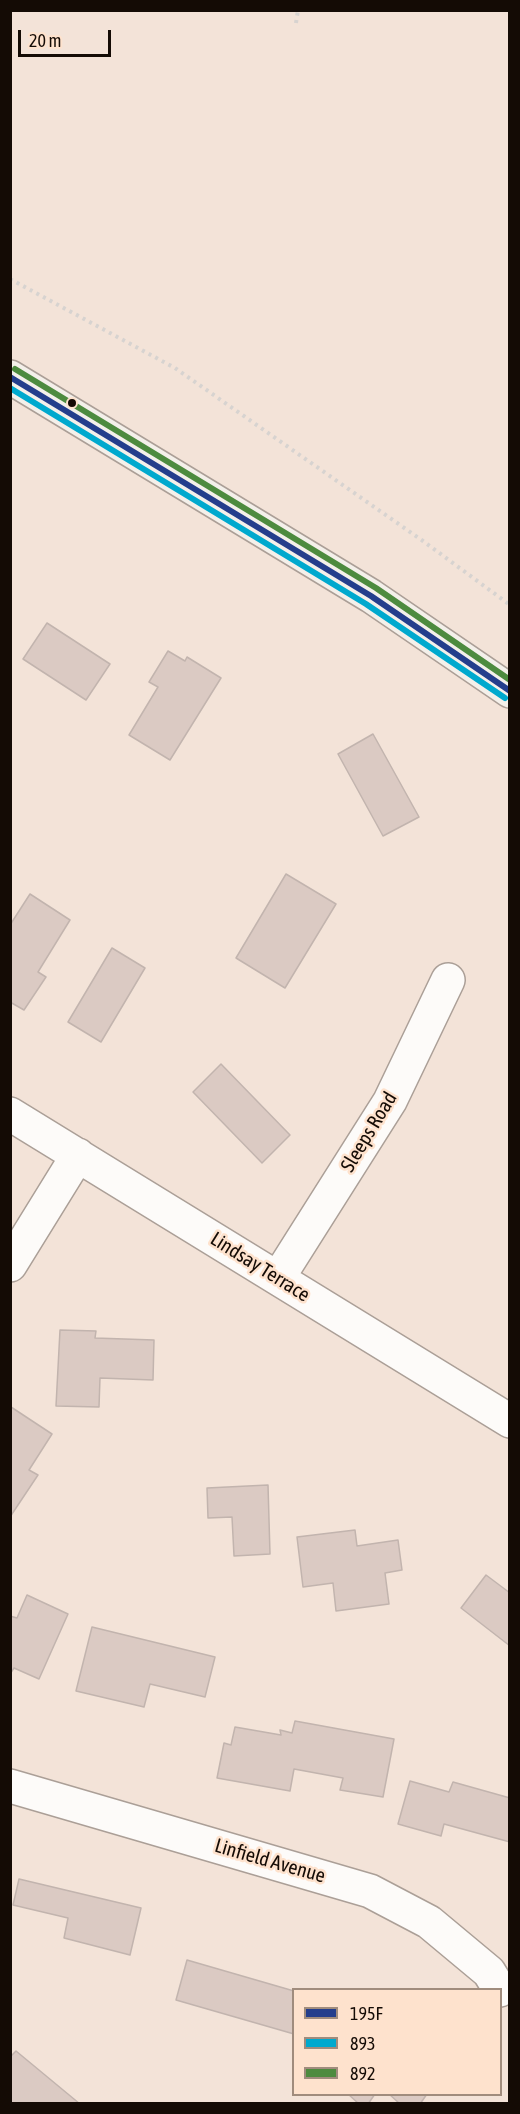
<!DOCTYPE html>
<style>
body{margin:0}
#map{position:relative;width:520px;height:2114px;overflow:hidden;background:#f3e3d8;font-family:"Asap Condensed",sans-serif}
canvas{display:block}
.frame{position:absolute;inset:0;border:12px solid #140b05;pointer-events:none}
.legend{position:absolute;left:292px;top:1988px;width:210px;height:108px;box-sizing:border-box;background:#fee2cd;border:2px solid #a08c7d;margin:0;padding:8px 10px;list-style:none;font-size:18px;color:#140b05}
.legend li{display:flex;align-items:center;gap:12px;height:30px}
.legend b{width:30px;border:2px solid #a08c7d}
.scale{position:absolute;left:18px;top:30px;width:93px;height:27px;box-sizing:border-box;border:3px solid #140b05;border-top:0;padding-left:8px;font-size:18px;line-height:21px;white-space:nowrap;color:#140b05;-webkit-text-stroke:4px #fee2cd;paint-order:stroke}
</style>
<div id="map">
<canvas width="520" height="2114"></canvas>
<div class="frame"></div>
<ul class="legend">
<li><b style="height:8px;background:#243e8c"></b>195F</li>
<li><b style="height:8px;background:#00a9ce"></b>893</li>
<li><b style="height:8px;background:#4d8b3f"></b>892</li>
</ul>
<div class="scale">20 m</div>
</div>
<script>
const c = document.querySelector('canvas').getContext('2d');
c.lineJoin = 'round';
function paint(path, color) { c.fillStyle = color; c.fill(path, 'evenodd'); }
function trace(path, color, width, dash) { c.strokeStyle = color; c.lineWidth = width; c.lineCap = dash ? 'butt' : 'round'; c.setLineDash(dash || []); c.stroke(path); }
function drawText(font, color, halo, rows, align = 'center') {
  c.font = font + ' "Asap Condensed",sans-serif'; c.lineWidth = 5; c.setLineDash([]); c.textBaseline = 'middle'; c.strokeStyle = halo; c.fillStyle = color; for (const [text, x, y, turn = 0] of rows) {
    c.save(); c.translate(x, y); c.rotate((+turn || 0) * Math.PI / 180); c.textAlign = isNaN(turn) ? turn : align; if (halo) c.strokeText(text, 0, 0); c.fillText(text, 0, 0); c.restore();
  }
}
const building = new Path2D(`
 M 47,623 L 110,664 L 86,700 L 23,659 Z
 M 168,651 L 185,661 L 187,657 L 221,678 L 170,760 L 129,735 L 158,687 L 149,682 Z
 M 373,734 L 419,817 L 383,836 L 338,754 Z
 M 286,874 L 336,904 L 285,988 L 236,958 Z
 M 30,894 L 70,920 L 38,972 L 46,977 L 24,1010 L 10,1002 L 10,925 Z
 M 112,948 L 145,968 L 101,1042 L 68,1022 Z
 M 221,1064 L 290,1135 L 262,1163 L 193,1092 Z
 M 60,1330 L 96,1331 L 95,1338 L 154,1340 L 153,1380 L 100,1378 L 99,1407 L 56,1406 Z
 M 11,1407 L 52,1434 L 29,1470 L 38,1475 L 10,1517 Z
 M 268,1485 L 270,1554 L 234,1556 L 232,1517 L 208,1518 L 207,1488 Z
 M 355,1530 L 357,1546 L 398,1540 L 402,1570 L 385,1573 L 389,1604 L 336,1611 L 333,1583 L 303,1587 L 297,1537 Z
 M 486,1575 L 510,1593 L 510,1646 L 461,1608 Z
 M 27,1595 L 68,1614 L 39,1679 L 14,1668 L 10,1674 L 10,1616 L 17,1618 Z
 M 92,1627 L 215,1657 L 205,1697 L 150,1684 L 144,1707 L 76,1691 Z
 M 295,1721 L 394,1739 L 383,1797 L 340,1790 L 343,1778 L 294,1769 L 290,1791 L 217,1778 L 224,1743 L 231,1745 L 235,1727 L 281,1735 L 280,1730 L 292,1733 Z
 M 410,1781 L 449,1792 L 453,1782 L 510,1798 L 510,1842 L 444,1824 L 441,1836 L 398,1824 Z
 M 19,1879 L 141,1908 L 130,1955 L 64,1938 L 68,1918 L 13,1905 Z
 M 187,1960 L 294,1991 L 294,2034 L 176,2000 Z
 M 16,2051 L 80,2104 L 13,2104 L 10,2102 L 10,2057 Z
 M 348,2094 L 375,2094 L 368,2104 L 359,2104 Z
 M 389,2094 L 427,2094 L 420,2104 L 400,2104 Z`);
paint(building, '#dbcac3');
trace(building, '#c2b4ae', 1.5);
const street = new Path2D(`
 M 10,1114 L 510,1421
 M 10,1265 L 78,1155
 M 278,1278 L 390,1101 L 448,980
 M 10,1786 L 370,1891 L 429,1922 L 489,1972 L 500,1990`);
const secondary = new Path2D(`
 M 10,377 L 371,596 L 510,691`);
trace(street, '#ab9f97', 36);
trace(secondary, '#ab9f97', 36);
trace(new Path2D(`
 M 296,23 L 298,10
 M 10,279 L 175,368 L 423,541 L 510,605`), '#d7d3d0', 4, [3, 4.5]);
trace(street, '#fdfbf9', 33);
trace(secondary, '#f4f0ea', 33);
trace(new Path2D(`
 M 10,377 L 371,596 L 510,691`), '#243e8c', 6);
trace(new Path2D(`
 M 10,388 L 366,604 L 505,698`), '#00a9ce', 6);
trace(new Path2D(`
 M 15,369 L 376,588 L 510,680`), '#4d8b3f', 6);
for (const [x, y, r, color] of [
 [72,403,5,"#140b05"]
]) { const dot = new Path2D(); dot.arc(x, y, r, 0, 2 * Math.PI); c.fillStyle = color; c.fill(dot); trace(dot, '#fee2cd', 2); }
drawText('20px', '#140b05', '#fee2cd', [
 ["Sleeps Road",369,1132,-59],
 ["Lindsay Terrace",260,1267,32],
 ["Linfield Avenue",270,1861,16]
]);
</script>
